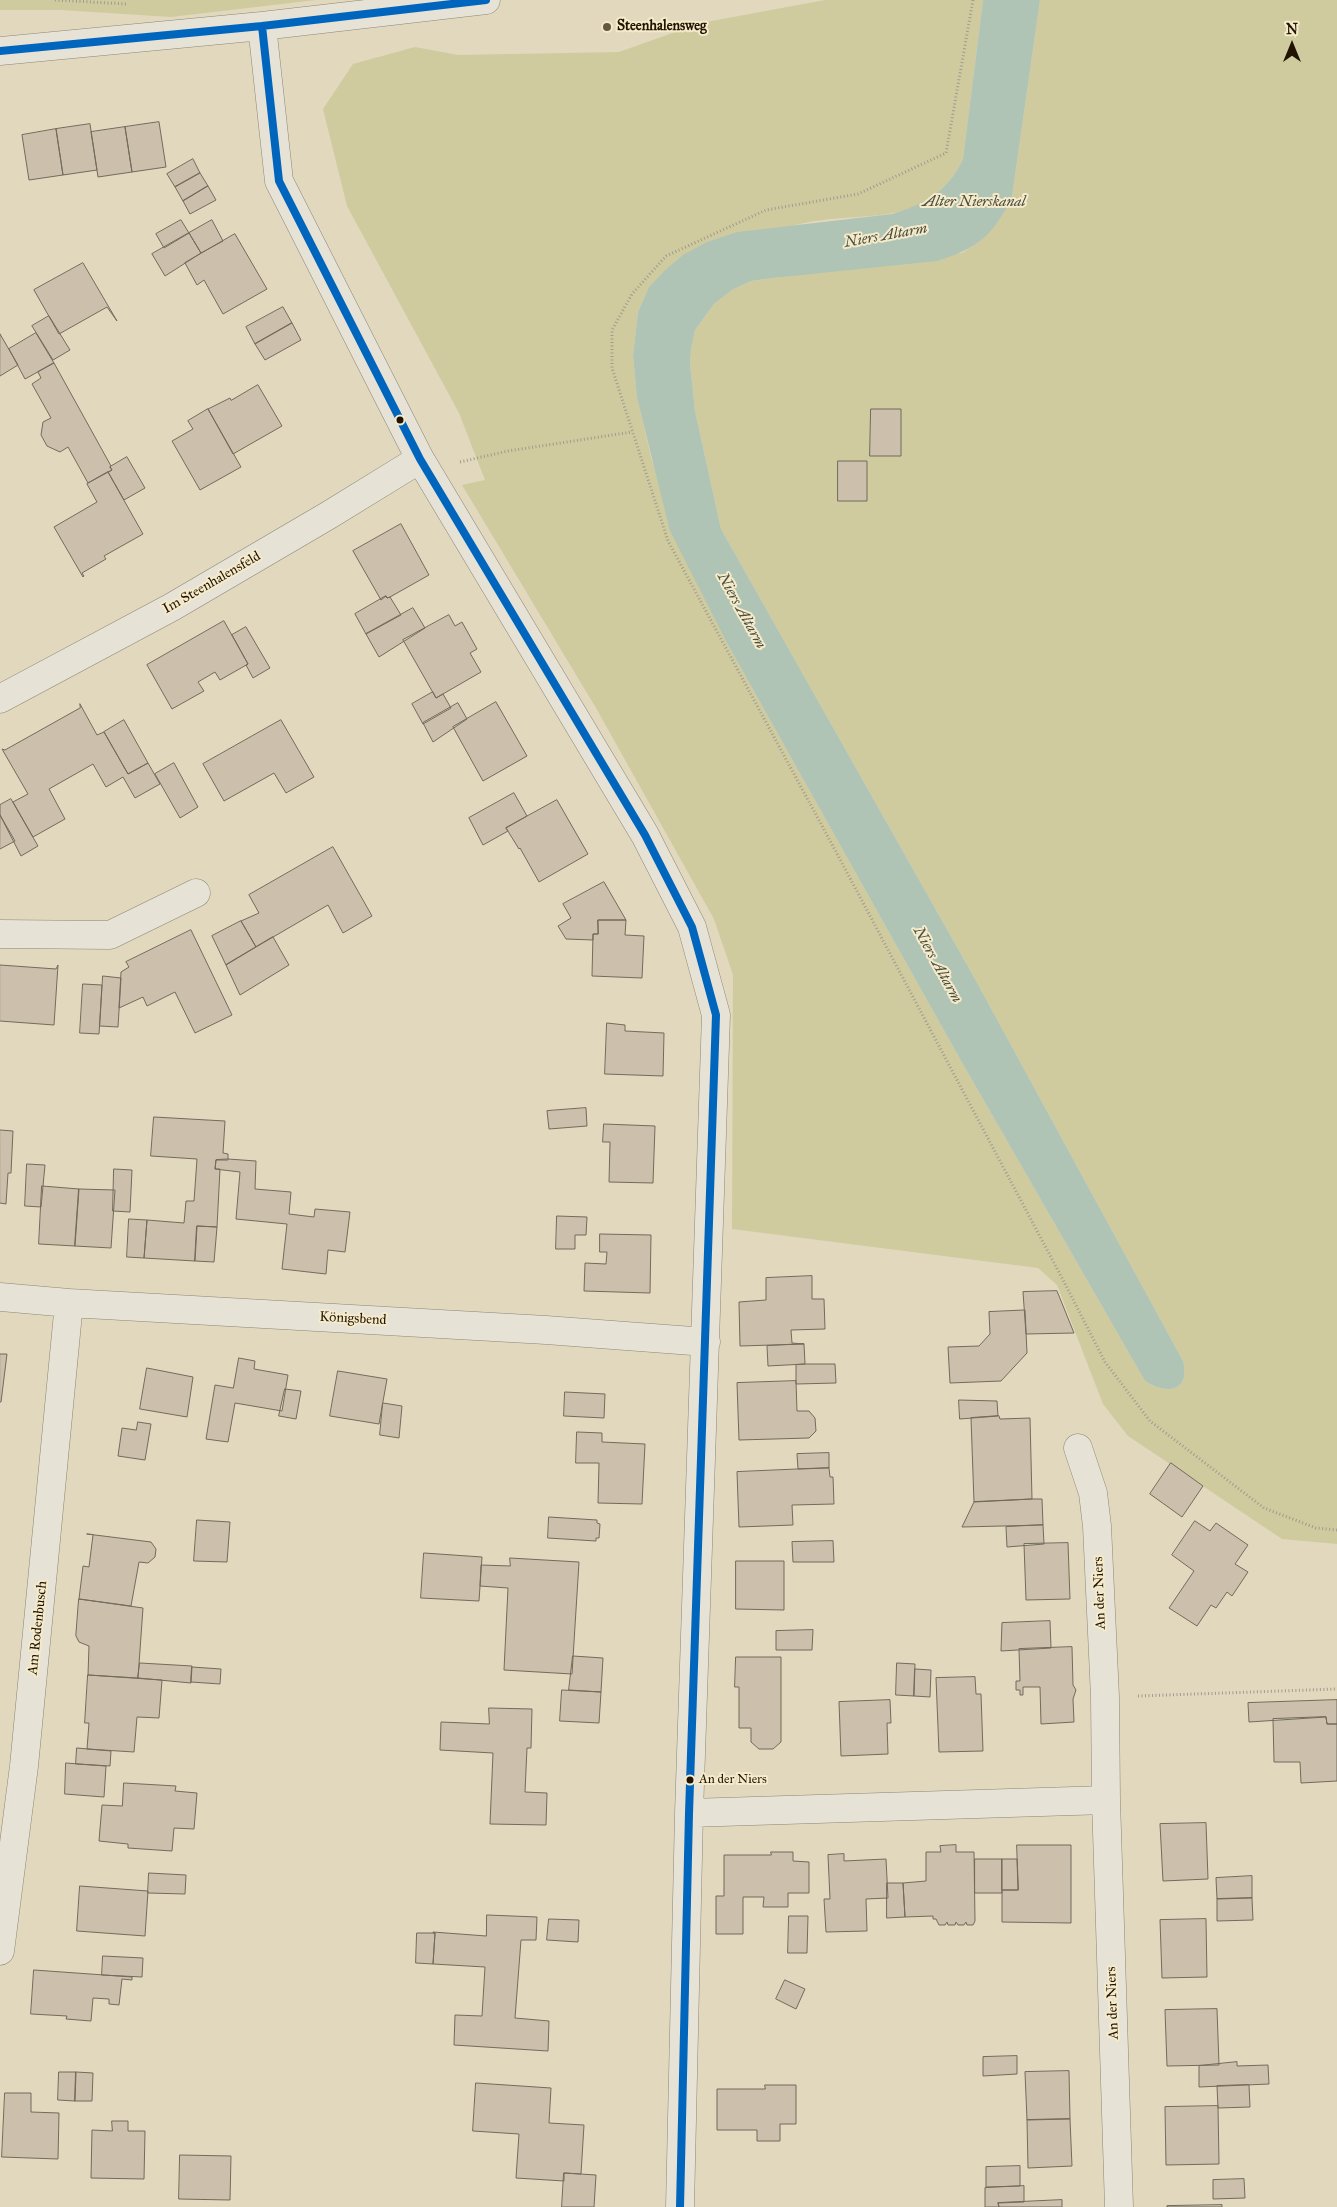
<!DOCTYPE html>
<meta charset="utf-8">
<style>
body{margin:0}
#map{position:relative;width:1337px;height:2207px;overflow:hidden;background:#e1d8be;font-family:"IM FELL Great Primer",serif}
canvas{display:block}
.north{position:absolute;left:1267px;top:20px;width:50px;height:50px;-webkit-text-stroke:4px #f5ebcb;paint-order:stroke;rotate:0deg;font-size:14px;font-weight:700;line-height:20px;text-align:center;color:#211301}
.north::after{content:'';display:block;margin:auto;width:18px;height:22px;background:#211301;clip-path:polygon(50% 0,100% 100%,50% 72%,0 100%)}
</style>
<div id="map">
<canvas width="1337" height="2207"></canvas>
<div class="north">N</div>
</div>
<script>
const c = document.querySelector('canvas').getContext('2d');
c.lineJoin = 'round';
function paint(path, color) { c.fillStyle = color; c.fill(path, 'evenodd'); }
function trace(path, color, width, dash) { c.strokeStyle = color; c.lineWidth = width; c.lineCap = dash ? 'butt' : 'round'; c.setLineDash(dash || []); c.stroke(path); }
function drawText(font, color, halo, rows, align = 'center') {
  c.font = font + ' "IM FELL Great Primer",serif'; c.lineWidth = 4; c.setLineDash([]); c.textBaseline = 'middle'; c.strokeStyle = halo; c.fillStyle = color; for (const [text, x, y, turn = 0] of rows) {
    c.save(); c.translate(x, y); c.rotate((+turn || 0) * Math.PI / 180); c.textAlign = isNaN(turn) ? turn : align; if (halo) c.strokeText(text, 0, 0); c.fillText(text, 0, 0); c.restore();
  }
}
paint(new Path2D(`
 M 0,0 L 316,0 L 171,17 L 61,10 L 0,10 Z
 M 825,0 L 983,0 L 963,159 C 927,232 863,209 800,224 C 785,228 771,234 756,239 C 725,250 694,261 663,272 L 649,287 L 638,312 L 633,355 L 637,398 L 652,461 L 728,645 L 960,1059 L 1145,1381 C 1166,1395 1191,1392 1183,1361 L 975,979 L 721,529 L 695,411 L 690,363 L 691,350 L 695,330 L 714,304 L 732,290 L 751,281 L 962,253 C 988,237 999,224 1012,197 L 1040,0 L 1337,0 L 1337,1544 L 1282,1539 L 1128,1436 L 1103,1404 L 1057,1285 L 1038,1268 L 732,1229 L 733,975 L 714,919 L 596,708 L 462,485 L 485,480 L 459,413 L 347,206 L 323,109 L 353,64 L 415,47 L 458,55 L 619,52 L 701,23 Z`), '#cfcb9f');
paint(new Path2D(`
 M 983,0 L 1040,0 L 1012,197 C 994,235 977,249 937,261 L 773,278 L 751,281 L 732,290 L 714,304 L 695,330 L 691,350 L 690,363 L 695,411 L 721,529 L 975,979 L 1183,1361 C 1191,1392 1166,1395 1145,1381 L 960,1059 L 728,645 L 670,531 L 637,398 L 633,355 L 638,312 L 649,287 L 663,272 L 683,255 L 707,242 L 737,232 L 892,214 C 926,204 947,192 963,159 Z`), '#b0c4b6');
const building = new Path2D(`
 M 159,122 L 166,167 L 132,172 L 125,127 Z
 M 90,124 L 97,170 L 63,175 L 56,129 Z
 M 125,127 L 132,172 L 98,177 L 91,132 Z
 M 56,129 L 63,175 L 29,180 L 22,135 Z
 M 193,159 L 200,173 L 175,187 L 167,174 Z
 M 200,173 L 208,186 L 183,201 L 175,187 Z
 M 208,186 L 216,200 L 190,214 L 183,201 Z
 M 181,220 L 189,233 L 164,248 L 156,234 Z
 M 212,220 L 223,241 L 201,253 L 189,233 Z
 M 189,233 L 201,253 L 165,276 L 152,254 Z
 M 235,234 L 267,289 L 223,314 L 204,280 L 197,285 L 185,263 Z
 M 83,263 L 117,321 L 107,307 L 59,334 L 34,290 Z
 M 283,307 L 292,323 L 255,344 L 246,327 Z
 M 49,316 L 70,350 L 53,360 L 32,326 Z
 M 292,323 L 301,340 L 265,360 L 255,344 Z
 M 36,333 L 54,363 L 25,379 L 9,349 Z
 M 0,334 L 18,365 L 0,376 Z
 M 54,363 L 111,466 L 110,467 L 112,470 L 88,483 L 68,447 L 60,452 L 47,446 L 41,435 L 43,422 L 51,418 L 32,384 L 41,378 L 38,372 Z
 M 258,385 L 282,426 L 233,454 L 208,409 L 230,398 L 231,400 Z
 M 208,409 L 241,467 L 200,490 L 172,441 L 193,429 L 188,421 Z
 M 871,409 L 901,409 L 901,456 L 870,456 Z
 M 127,457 L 145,488 L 124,500 L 108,472 L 112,470 L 110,467 Z
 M 838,461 L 867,461 L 867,501 L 838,501 Z
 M 108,472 L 143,534 L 104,556 L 106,559 L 82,573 L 84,576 L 83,577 L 54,527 L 97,502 L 87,484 Z
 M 401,524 L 429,575 L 390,597 L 387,598 L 386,596 L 381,600 L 353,551 Z
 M 386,596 L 387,598 L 390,597 L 401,615 L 366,634 L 355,614 Z
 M 413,608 L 425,628 L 379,657 L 366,634 Z
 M 449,615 L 455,626 L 462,622 L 477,649 L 470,653 L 481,672 L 436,698 L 403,640 Z
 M 224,621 L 248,664 L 220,680 L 215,672 L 198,682 L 204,691 L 172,709 L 147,665 Z
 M 246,627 L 270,668 L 253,678 L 246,665 L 248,664 L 232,635 Z
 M 433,692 L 436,698 L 443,694 L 451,708 L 423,724 L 412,704 Z
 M 496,702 L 527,756 L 483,781 L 453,727 Z
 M 458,703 L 467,719 L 433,742 L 423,723 Z
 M 80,704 L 97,735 L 104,732 L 128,774 L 148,763 L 160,784 L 135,798 L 123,777 L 106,787 L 93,764 L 49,789 L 65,819 L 33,837 L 13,802 L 28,794 L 2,749 L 5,750 L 80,708 Z
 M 124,720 L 148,763 L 128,774 L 104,732 Z
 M 281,720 L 314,777 L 286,793 L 274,773 L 224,801 L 203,764 Z
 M 174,763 L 198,807 L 180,818 L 155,774 Z
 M 514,793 L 527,816 L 506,828 L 508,831 L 483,845 L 469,818 Z
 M 11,799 L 38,846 L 21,856 L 0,815 L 0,805 Z
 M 557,800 L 588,854 L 539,882 L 520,848 L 519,849 L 506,828 Z
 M 0,815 L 15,841 L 0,849 Z
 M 333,847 L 372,916 L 343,933 L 328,905 L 256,947 L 241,921 L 259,913 L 249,895 Z
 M 604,882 L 626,920 L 598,920 L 598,934 L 593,934 L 593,940 L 566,939 L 558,926 L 571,918 L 563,904 Z
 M 598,920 L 626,920 L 625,935 L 644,936 L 642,978 L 592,976 L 593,934 L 598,934 Z
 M 241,921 L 256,947 L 226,965 L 212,936 Z
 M 191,930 L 232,1015 L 195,1033 L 175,992 L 147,1006 L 143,997 L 119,1008 L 121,972 L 129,967 L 126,962 Z
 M 273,937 L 289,965 L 240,995 L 226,965 Z
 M 0,965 L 56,969 L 58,965 L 54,1025 L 0,1021 Z
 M 103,976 L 121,978 L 118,1027 L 100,1026 Z
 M 83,984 L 102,985 L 99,1034 L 80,1033 Z
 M 607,1023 L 625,1025 L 625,1031 L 664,1033 L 663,1076 L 605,1074 Z
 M 586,1108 L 587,1126 L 549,1129 L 547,1111 Z
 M 154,1117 L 225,1121 L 223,1153 L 228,1154 L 228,1160 L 216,1160 L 215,1169 L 220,1169 L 217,1227 L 197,1226 L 195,1261 L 144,1258 L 147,1220 L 184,1223 L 186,1201 L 194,1201 L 197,1159 L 151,1156 Z
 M 604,1124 L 655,1126 L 653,1183 L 609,1182 L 610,1142 L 603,1142 Z
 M 0,1130 L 13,1131 L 11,1173 L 8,1173 L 6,1204 L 0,1203 Z
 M 228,1159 L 256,1161 L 255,1189 L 291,1192 L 289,1214 L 314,1217 L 315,1209 L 350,1212 L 345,1252 L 328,1250 L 326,1274 L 282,1269 L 287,1224 L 236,1219 L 240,1172 L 215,1169 L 216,1160 Z
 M 27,1164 L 45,1165 L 41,1207 L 25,1206 Z
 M 114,1169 L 132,1170 L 130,1212 L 113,1211 Z
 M 42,1186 L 79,1189 L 75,1246 L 39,1244 Z
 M 79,1189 L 115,1190 L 111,1248 L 75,1246 Z
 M 557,1216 L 587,1217 L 586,1235 L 575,1235 L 575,1249 L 556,1249 Z
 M 129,1219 L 147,1220 L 144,1258 L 127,1257 Z
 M 197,1226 L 217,1227 L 214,1262 L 195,1261 Z
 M 600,1234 L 651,1235 L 650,1293 L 584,1291 L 585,1263 L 606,1264 L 607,1252 L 600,1252 Z
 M 812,1276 L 812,1299 L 824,1299 L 825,1329 L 791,1330 L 792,1343 L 804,1344 L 740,1346 L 739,1302 L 766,1300 L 766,1278 Z
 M 1057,1291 L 1074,1333 L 1026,1334 L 1023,1292 Z
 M 1024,1310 L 1025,1310 L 1027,1353 L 1001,1381 L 950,1383 L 948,1347 L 979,1346 L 990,1334 L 989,1312 Z
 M 804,1344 L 805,1364 L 768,1366 L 767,1346 Z
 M 0,1354 L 7,1354 L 1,1402 L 0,1402 Z
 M 239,1358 L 255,1361 L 254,1369 L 288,1375 L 282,1411 L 235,1403 L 228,1442 L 206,1439 L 215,1385 L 233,1388 Z
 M 805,1364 L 835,1364 L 836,1383 L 796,1384 L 796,1365 Z
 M 147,1368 L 193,1377 L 187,1417 L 140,1409 Z
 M 338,1371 L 387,1379 L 379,1424 L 330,1416 Z
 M 796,1381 L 797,1411 L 809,1411 L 815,1418 L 816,1431 L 809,1438 L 739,1440 L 737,1383 Z
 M 285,1389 L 301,1391 L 296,1419 L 279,1416 Z
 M 565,1392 L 605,1394 L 604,1418 L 564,1416 Z
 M 959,1400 L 997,1401 L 998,1416 L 960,1419 Z
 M 383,1403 L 402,1406 L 399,1438 L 380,1435 Z
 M 999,1416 L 1000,1419 L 1030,1418 L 1032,1499 L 974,1502 L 971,1418 Z
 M 138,1422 L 151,1424 L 145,1460 L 118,1456 L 122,1428 L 136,1430 Z
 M 577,1432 L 602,1433 L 602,1442 L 645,1444 L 642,1504 L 598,1503 L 599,1463 L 576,1463 Z
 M 829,1453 L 829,1468 L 798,1469 L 797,1454 Z
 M 1171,1463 L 1203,1486 L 1182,1517 L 1150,1494 Z
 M 829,1468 L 830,1477 L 833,1477 L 834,1504 L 792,1505 L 793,1525 L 739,1527 L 737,1472 Z
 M 1032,1499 L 1042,1499 L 1043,1525 L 962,1527 L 974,1502 Z
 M 549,1517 L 597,1520 L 597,1523 L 600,1524 L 599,1538 L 596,1538 L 596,1541 L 548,1538 Z
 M 197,1520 L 230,1522 L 227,1562 L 194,1561 Z
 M 1195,1521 L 1210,1531 L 1216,1523 L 1248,1545 L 1235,1564 L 1248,1572 L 1232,1596 L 1227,1592 L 1216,1608 L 1211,1605 L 1197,1626 L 1169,1608 L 1194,1571 L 1172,1555 Z
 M 1043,1525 L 1044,1544 L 1007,1547 L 1006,1527 Z
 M 87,1534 L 151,1542 L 156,1549 L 155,1557 L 148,1563 L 139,1562 L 131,1606 L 79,1599 L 83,1566 L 89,1567 L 93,1535 Z
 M 833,1541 L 834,1562 L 793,1562 L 792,1542 Z
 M 1068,1543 L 1070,1599 L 1026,1600 L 1024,1544 Z
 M 424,1553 L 482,1557 L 479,1601 L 421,1598 Z
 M 510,1558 L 579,1562 L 572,1674 L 504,1670 L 508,1588 L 480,1586 L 481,1565 L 510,1566 Z
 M 736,1561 L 784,1561 L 784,1610 L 736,1609 Z
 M 79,1599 L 143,1608 L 138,1678 L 88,1675 L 89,1646 L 79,1642 L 76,1636 Z
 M 1050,1621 L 1051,1648 L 1001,1651 L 1002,1623 Z
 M 813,1630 L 812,1650 L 776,1650 L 776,1631 Z
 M 1072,1647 L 1073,1685 L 1076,1690 L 1073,1699 L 1074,1722 L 1041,1724 L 1040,1687 L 1023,1687 L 1023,1695 L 1020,1695 L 1020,1690 L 1016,1690 L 1016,1681 L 1020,1681 L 1019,1649 Z
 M 573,1656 L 603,1658 L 601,1692 L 569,1690 Z
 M 736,1657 L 781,1657 L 781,1742 L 773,1749 L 759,1749 L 751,1742 L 751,1728 L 739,1728 L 739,1687 L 735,1687 Z
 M 140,1663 L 192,1666 L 191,1683 L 138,1678 Z
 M 897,1663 L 915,1664 L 914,1696 L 896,1695 Z
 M 192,1667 L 221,1669 L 220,1684 L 191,1682 Z
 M 915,1669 L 931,1670 L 930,1697 L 914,1696 Z
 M 88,1675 L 162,1680 L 159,1718 L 137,1717 L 134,1752 L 87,1749 L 89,1723 L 85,1723 Z
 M 975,1677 L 976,1694 L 981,1694 L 983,1751 L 939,1752 L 936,1678 Z
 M 562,1690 L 601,1692 L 599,1723 L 560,1721 Z
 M 890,1700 L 891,1723 L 887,1723 L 888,1754 L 841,1756 L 839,1702 Z
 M 1337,1700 L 1337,1724 L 1327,1724 L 1326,1717 L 1249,1722 L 1248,1703 Z
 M 489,1708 L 532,1709 L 531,1748 L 527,1748 L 525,1792 L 547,1793 L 546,1825 L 490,1824 L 493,1753 L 440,1750 L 441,1722 L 489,1724 Z
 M 1326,1717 L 1327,1724 L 1337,1724 L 1337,1781 L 1301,1783 L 1300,1762 L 1274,1762 L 1273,1719 Z
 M 77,1748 L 111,1751 L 110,1766 L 76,1764 Z
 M 66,1763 L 106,1766 L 104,1797 L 65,1794 Z
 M 124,1783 L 176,1786 L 175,1791 L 197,1793 L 194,1829 L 174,1828 L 172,1851 L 128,1848 L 128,1844 L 99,1841 L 102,1805 L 122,1806 Z
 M 1206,1823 L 1208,1879 L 1163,1881 L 1160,1824 Z
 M 956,1845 L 956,1852 L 974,1852 L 975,1921 L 973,1925 L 967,1925 L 966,1922 L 964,1925 L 958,1925 L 956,1922 L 955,1925 L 948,1925 L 947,1922 L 945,1925 L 939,1925 L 936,1919 L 933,1919 L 933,1916 L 905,1917 L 903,1883 L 926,1881 L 926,1852 L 941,1852 L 940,1846 Z
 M 1017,1845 L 1071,1845 L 1071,1923 L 1002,1922 L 1002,1890 L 1018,1890 Z
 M 771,1852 L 793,1852 L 793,1861 L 809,1862 L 809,1893 L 788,1893 L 788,1907 L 763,1907 L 764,1897 L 743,1897 L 743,1934 L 716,1934 L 716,1896 L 724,1896 L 724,1855 L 771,1855 Z
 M 844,1854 L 844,1861 L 886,1859 L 888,1898 L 866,1899 L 867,1931 L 826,1932 L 824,1899 L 830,1899 L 828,1855 Z
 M 975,1859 L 1002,1859 L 1002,1893 L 975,1893 Z
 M 1002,1859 L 1017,1859 L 1018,1890 L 1002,1890 Z
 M 149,1873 L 186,1875 L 185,1894 L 148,1893 Z
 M 1252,1876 L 1252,1898 L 1217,1899 L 1216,1878 Z
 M 887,1883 L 903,1883 L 905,1917 L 887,1918 Z
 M 80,1886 L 148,1891 L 145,1936 L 77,1931 Z
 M 1252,1898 L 1253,1920 L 1217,1921 L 1217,1899 Z
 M 487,1915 L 537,1917 L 536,1940 L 521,1940 L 515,2018 L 549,2021 L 548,2051 L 454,2045 L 455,2015 L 482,2016 L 485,1967 L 433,1964 L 435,1933 L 433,1933 L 433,1932 L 486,1936 Z
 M 789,1916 L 808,1916 L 807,1953 L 788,1953 Z
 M 549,1919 L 579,1920 L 578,1942 L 547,1940 Z
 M 1206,1919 L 1207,1977 L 1162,1978 L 1160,1920 Z
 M 417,1933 L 435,1933 L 433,1964 L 416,1963 Z
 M 103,1956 L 143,1958 L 142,1977 L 102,1975 Z
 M 34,1970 L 132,1977 L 132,1980 L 122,1979 L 119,2005 L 109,2004 L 109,1999 L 93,1998 L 91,2021 L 66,2019 L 67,2016 L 31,2014 Z
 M 785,1980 L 805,1989 L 796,2009 L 776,1999 Z
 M 1217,2009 L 1219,2065 L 1167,2066 L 1165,2010 Z
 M 1017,2056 L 1017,2074 L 983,2076 L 983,2057 Z
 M 1237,2062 L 1237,2066 L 1268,2065 L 1269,2084 L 1199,2087 L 1199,2066 Z
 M 1069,2071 L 1070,2119 L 1027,2120 L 1025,2072 Z
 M 59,2072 L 76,2072 L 75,2101 L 58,2100 Z
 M 76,2072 L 93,2073 L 92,2101 L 75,2101 Z
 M 476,2083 L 551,2088 L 549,2123 L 584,2125 L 581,2174 L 564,2173 L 564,2181 L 516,2178 L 519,2134 L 473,2131 Z
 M 765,2085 L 796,2085 L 796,2124 L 780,2124 L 780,2141 L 757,2141 L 757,2130 L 717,2130 L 717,2089 L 765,2089 Z
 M 1249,2085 L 1250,2107 L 1218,2108 L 1217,2086 Z
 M 5,2093 L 31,2093 L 31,2112 L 59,2113 L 58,2159 L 2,2157 Z
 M 1218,2106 L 1219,2164 L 1166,2165 L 1165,2107 Z
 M 1070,2119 L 1072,2166 L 1028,2168 L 1027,2120 Z
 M 112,2121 L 128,2121 L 128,2131 L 145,2131 L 144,2179 L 91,2178 L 92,2130 L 112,2131 Z
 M 180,2155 L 231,2156 L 230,2200 L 179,2199 Z
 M 1020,2166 L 1020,2186 L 986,2187 L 986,2167 Z
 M 564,2173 L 596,2175 L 594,2207 L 562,2207 Z
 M 1244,2179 L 1245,2198 L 1213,2199 L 1213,2180 Z
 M 1024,2186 L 1024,2202 L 998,2203 L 999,2207 L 985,2207 L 985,2188 Z
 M 1062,2200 L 1062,2207 L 999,2207 L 998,2203 Z
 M 1222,2205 L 1222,2207 L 1167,2207 L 1167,2206 Z`);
paint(building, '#ccbfab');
trace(building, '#726b5c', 1);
const minor = new Path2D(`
 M 262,26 L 279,181 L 420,459 L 645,835 L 692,927 L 716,1015 L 689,1813 L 680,2207
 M 0,51 L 262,26 L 486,0
 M 0,699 L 172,607 L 329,515 L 420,459
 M 0,934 L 110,935 L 196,893
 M 0,1297 L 69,1303 L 546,1330 L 706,1342
 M 1078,1448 L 1093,1493 L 1097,1526 L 1105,1697 L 1106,1800 L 1119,2207
 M 689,1813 L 1106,1800
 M 0,1951 L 24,1766 L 69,1303`);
trace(minor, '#8d8675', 29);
trace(new Path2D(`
 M 55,0 L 127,4
 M 973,0 L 946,153 L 858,194 L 766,210 L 666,256 L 632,294 L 612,330 L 612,368 L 668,541 L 834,848 L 1062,1278 L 1105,1362 L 1150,1421 L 1264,1508 L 1316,1528 L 1337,1530
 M 460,462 L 508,451 L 632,432
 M 1138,1696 L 1337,1689`), '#a09b8e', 3, [1, 2.5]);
trace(minor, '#e6e2d5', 28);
trace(new Path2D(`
 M 262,26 L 279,181 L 420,459 L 645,835 L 692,927 L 716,1015 L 689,1813 L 680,2207
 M 0,51 L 262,26 L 486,0`), '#0065bd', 8);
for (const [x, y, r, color] of [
 [607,27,5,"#645843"],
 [400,420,4.5,"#211301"],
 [690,1780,4.5,"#211301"]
]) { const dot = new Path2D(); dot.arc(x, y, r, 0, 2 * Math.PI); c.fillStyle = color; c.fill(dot); trace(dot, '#f5ebcb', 2); }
drawText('13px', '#211301', '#f5ebcb', [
 ["An der Niers",699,1780]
], 'left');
drawText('bold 14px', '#211301', '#f5ebcb', [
 ["Steenhalensweg",617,27]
], 'left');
drawText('14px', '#211301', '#f5ebcb', [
 ["Im Steenhalensfeld",212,583,-30],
 ["Königsbend",353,1319,3],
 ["An der Niers",1100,1593,-92],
 ["Am Rodenbusch",38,1628,-84],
 ["An der Niers",1113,2003,-92]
]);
drawText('italic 15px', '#4c4e3f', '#f5ebcb', [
 ["Alter Nierskanal",974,202],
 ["Niers Altarm",886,236,-10],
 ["Niers Altarm",741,611,61],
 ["Niers Altarm",937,965,61]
]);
</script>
